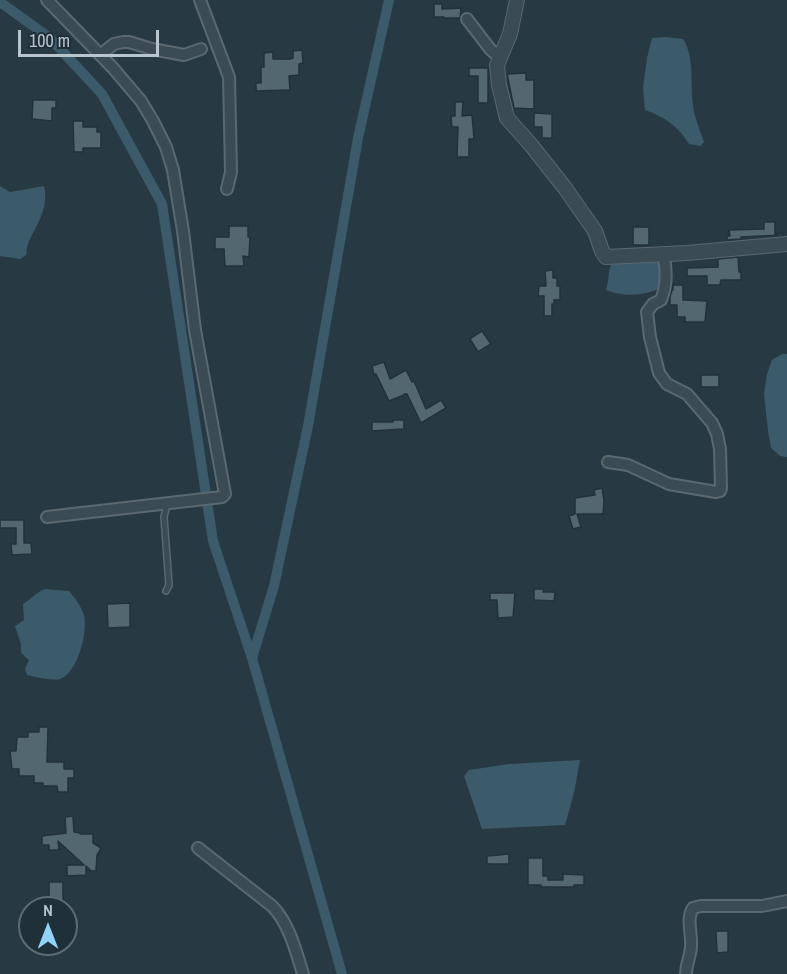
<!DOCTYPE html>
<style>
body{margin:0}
#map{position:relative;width:787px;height:974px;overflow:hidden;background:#273a43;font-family:"Archivo Narrow",sans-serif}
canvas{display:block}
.north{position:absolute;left:18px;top:896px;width:60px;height:60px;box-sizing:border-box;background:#203038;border:2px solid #5d6c74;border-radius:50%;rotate:0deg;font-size:16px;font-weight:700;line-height:24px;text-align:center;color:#b9c5cd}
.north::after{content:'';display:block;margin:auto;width:21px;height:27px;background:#91d3f9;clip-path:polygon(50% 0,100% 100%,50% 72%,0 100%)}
.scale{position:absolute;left:18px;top:30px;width:141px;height:27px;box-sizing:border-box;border:3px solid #b9c5cd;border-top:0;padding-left:8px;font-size:18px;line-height:21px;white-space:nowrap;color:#b9c5cd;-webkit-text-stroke:4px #203038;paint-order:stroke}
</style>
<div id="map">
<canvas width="787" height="974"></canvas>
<div class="north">N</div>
<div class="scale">100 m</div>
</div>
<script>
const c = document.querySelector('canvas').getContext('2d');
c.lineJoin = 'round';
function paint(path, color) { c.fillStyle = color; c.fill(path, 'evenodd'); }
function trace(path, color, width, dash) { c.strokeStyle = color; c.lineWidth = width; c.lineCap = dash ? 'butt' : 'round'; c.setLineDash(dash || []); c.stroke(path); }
paint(new Path2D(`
 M 666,37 L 683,39 C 695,57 690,85 693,105 C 694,117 700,130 704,142 L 701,146 L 689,144 C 678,126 665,117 645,110 L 643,88 L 647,58 L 652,38 Z
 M 0,186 L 10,192 L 44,186 C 49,207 38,223 29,241 C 27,245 27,250 26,255 L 20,259 L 0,256 Z
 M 657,259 L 662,266 L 660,288 C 645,296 622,297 606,290 C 609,282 608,268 612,263 Z
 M 782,354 L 787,354 L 787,457 L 780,456 L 771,448 L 768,431 L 764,394 L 767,374 L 772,360 Z
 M 45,589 L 69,591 C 75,598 81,606 84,615 C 88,631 78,673 60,679 C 52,681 36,677 27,675 L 25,669 L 29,660 L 21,653 L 21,644 L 15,626 L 24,620 L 23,604 C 33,598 35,593 45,589 Z
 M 580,760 L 574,793 L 565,825 L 482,829 L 464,776 L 469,770 L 509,764 Z`), '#3b5a6a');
trace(new Path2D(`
 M 0,2 L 50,38 L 102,94 L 162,204 L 213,541 L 252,658
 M 342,974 L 252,658 L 274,586 L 308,426 L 358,138 L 389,0`), '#3b5a6a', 10);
const building = new Path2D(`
 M 434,4 L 442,4 L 442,9 L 461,8 L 460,18 L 444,18 L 444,17 L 434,17 Z
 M 302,50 L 303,63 L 299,64 L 299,75 L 289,76 L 290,90 L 256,91 L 256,83 L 261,83 L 261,67 L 264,67 L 264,53 L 273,52 L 273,59 L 290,59 L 293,58 L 293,51 Z
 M 469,68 L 488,68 L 488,103 L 478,103 L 478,76 L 469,76 Z
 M 526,73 L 526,80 L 534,80 L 534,109 L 514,108 L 507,74 Z
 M 33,100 L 56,100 L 56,108 L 52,108 L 52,121 L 32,119 Z
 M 455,102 L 463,102 L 462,116 L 472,115 L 474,139 L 469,139 L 469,157 L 457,157 L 458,127 L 452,127 L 451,116 L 455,116 Z
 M 534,113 L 552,114 L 552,138 L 542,138 L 542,127 L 534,127 Z
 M 73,121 L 83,121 L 83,127 L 97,127 L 97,132 L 101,132 L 101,148 L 83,148 L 83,152 L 74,152 Z
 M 764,222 L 775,222 L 775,234 L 782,233 L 783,235 L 741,237 L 741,239 L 727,240 L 727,236 L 730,236 L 729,230 L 764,229 Z
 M 229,226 L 248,226 L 248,237 L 250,237 L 249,257 L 243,256 L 244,266 L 225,266 L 224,249 L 215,249 L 215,237 L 229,237 Z
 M 633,227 L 649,227 L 649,245 L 633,245 Z
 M 738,257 L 739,272 L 741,272 L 741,280 L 721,280 L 720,285 L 707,285 L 707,276 L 687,276 L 687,268 L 718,267 L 718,259 Z
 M 553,270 L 553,278 L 557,278 L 557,286 L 560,286 L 560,300 L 554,300 L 554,304 L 552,304 L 552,316 L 544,316 L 544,296 L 538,296 L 539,286 L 546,286 L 545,271 Z
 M 673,285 L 683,285 L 683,300 L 707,301 L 705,322 L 685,322 L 685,317 L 677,317 L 677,305 L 670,305 L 670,297 L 672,290 L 673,290 Z
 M 482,331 L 491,344 L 478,352 L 470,339 Z
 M 384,362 L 390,379 L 406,370 L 412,382 L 414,381 L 426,409 L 441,400 L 446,408 L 421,423 L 407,394 L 404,394 L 404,395 L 389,401 L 376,374 L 374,375 L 372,366 Z
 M 701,375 L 719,375 L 719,387 L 701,387 Z
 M 393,420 L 404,420 L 404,429 L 372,431 L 372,422 L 393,422 Z
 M 602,488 L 604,501 L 603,514 L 577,514 L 581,527 L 573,529 L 569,516 L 575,514 L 575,498 L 595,495 L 594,490 Z
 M 0,520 L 24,520 L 24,543 L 31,543 L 32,554 L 12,555 L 11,544 L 16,544 L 16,528 L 0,528 Z
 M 534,589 L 544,589 L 543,592 L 555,592 L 554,601 L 534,600 Z
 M 490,593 L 515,593 L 513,617 L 498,618 L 497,600 L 490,600 Z
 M 130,603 L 130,627 L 108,628 L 107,604 Z
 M 39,727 L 48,727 L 47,762 L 64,762 L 64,769 L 74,769 L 74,778 L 68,778 L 68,792 L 58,792 L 57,786 L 43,786 L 43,783 L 34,783 L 34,776 L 19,776 L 19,769 L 12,769 L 10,751 L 16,751 L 17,737 L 28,737 L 28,732 L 39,732 Z
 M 73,816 L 74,832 L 80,833 L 80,834 L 93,834 L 93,843 L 101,848 L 97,855 L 96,871 L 91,871 L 86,866 L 86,875 L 67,876 L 67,865 L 84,865 L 58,841 L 59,850 L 49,850 L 49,845 L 42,845 L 42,836 L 66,833 L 65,817 Z
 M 509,854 L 509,864 L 487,864 L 487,856 Z
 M 528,858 L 543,858 L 543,876 L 548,876 L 548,880 L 563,880 L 563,874 L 584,875 L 584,885 L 574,885 L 574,887 L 541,887 L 541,885 L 528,885 Z
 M 49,882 L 63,882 L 63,903 L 49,903 Z
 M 716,931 L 728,931 L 728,952 L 717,953 Z`);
paint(building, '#536770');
trace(building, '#22323a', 1.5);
const service = new Path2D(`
 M 166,591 L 169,585 L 164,517 L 167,504`);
const minor = new Path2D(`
 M 47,0 L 113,68 L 141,101 L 153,121 L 166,147 L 173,170 L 183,231 L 195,330 L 225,494 L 222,497 L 47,517
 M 200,0 L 229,77 L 231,172 L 227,189
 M 467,19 L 490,49 L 500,58
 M 100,55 L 114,44 L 123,42 L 129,42 L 152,49 L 184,55 L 201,49
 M 608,462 L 628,465 L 669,484 L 716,492 L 720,491 L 721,488 L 720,449 L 717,434 L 712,423 L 687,394 L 667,384 L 659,373 L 650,337 L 647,312 L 653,304 L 661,300 C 667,285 667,270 663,254
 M 198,848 L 272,906 C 289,923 296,951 303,974
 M 686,974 C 686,964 691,955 691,946 C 692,933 686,919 693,908 L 701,906 L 762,906 L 787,901`);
const tertiary = new Path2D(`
 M 517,0 L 510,34 L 497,65 L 499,85 L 507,118 L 531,145 L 565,188 L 595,231 L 602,251 L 606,257 L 687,253 L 787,244`);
trace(service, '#5a6870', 8);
trace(minor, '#5a6870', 14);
trace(tertiary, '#5a6870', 16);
trace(service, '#3b4b53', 5);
trace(minor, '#3b4b53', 10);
trace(tertiary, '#3b4b53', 14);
</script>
